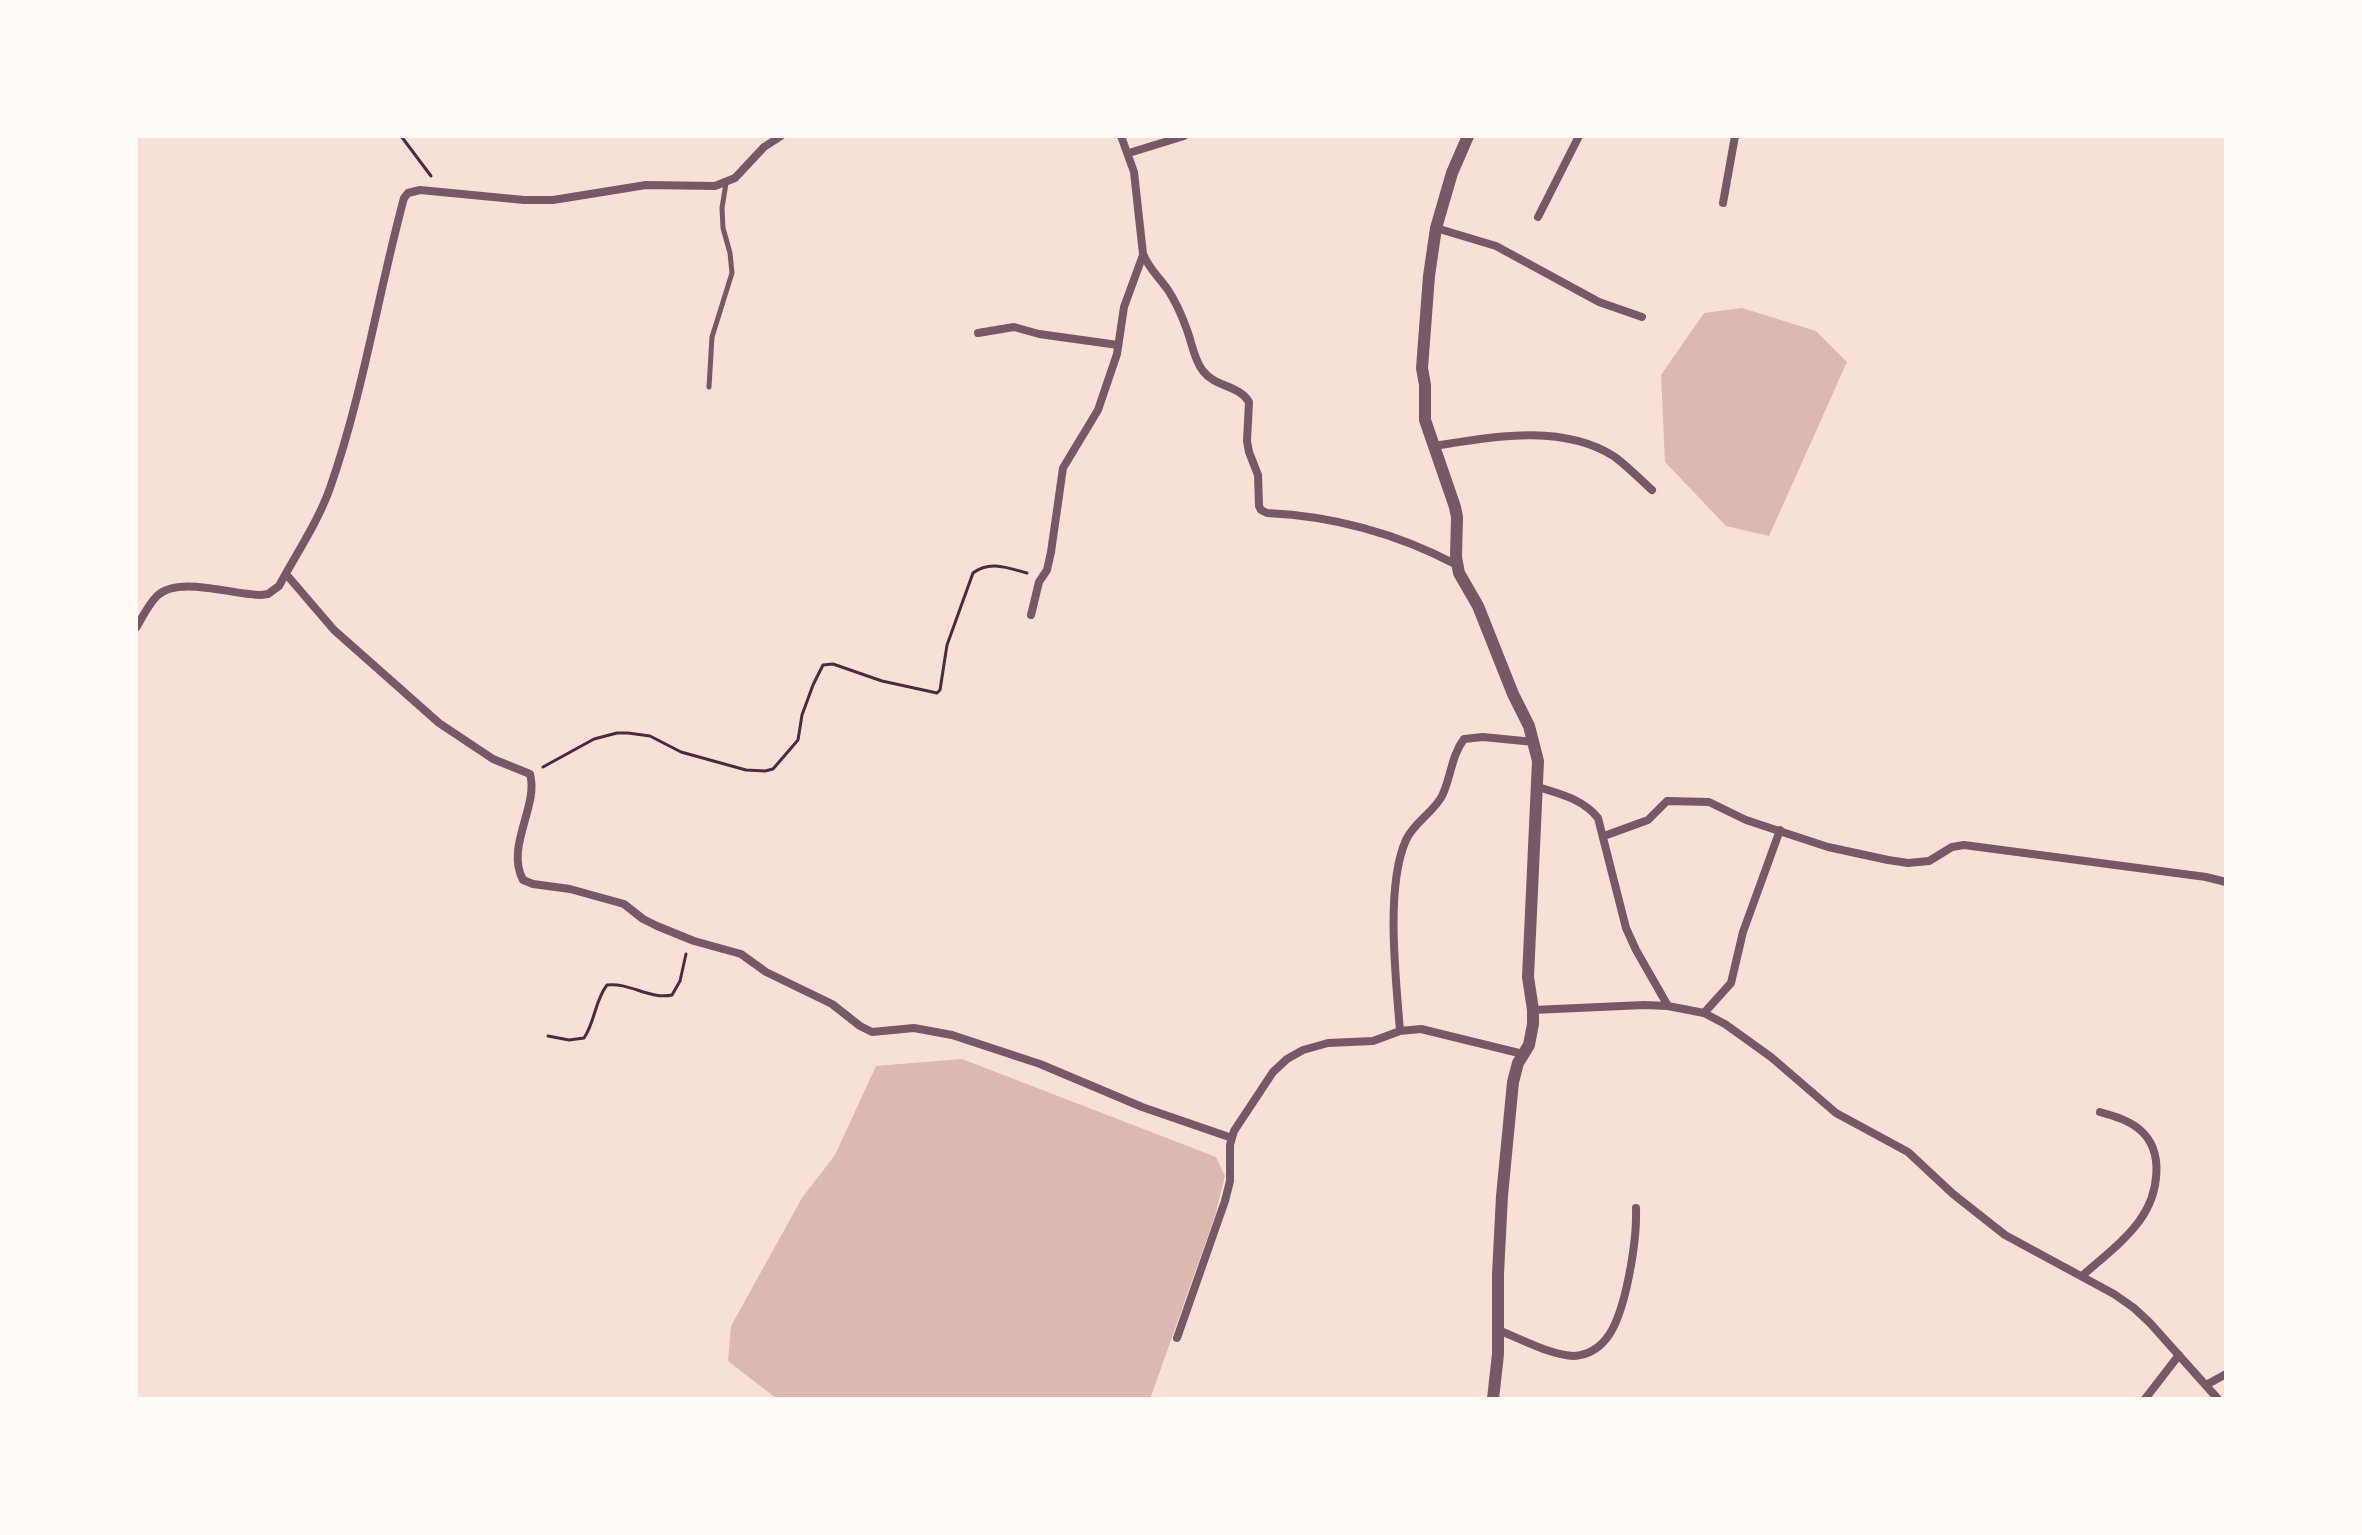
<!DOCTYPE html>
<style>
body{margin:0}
#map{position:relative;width:2362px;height:1535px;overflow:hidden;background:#f7e1d7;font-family:"Asap Condensed",sans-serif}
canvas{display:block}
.frame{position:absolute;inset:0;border:138px solid #fffaf5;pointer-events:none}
</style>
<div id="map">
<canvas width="2362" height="1535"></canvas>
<div class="frame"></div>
</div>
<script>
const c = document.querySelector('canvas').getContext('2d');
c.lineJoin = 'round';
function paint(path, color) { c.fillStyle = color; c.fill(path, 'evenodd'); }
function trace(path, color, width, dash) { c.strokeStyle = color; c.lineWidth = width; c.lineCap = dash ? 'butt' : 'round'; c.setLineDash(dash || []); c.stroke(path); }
paint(new Path2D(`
 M 1742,308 L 1816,331 L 1847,362 L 1769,536 L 1726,526 L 1665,462 L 1661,375 L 1704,313 Z
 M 962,1059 L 1216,1157 L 1225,1176 L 1215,1216 L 1150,1399 L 777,1399 L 728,1361 L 731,1326 L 802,1198 L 835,1155 L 876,1066 Z`), '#dcb8b0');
trace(new Path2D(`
 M 401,136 L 431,176
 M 543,767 L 594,739 L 617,733 L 628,733 L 650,736 L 681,752 L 746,770 L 765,771 L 773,769 L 798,740 L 802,715 L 813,685 L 823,665 L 833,664 L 882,681 L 937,693 L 940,690 L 947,645 L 973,573 C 990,560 1008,568 1027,573
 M 548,1036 L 569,1040 L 584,1038 C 595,1022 595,1000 607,985 C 629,982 650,1000 672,995 L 680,981 L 686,954`), '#4a2c40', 3);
trace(new Path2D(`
 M 709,387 L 712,337 L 732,273 L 730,253 L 723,228 L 722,208 L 726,183`), '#755966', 5);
trace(new Path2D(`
 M 1121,136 L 1134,172 L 1143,254 C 1149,269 1159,277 1168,290 C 1176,302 1182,316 1187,330 C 1192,343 1194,360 1203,371 C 1215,387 1239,385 1249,402 L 1247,441 L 1249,452 L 1258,475 L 1259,506 L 1261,510 L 1267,513 C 1334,516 1398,534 1457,565
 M 1129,153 L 1184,136
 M 1723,203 L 1735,136
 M 1538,217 L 1579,136
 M 1436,228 L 1496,246 L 1599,302 L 1642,317
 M 978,333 L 1014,327 L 1039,334 L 1118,345
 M 1434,446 C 1492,437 1562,423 1615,457 C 1628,467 1640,479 1652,490
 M 286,574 L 334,630 L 439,723 L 493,759 L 530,774 C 539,806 505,847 523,880 L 533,884 L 570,889 L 624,904 L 643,919 L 657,926 L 694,941 L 741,954 L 766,972 L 832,1004 L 860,1026 L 872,1032 L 914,1028 L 952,1035 L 1040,1064 L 1142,1107 L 1232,1138
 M 1031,615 L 1039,582 L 1047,570 L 1051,552 L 1063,468 L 1098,410 L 1117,354 L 1124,307 L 1143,255
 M 136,628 C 142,618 148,605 157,596 C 178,575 233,595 261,595 L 268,594 L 279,586 C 296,554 318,522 330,488 C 363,394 378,294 404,198 L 408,193 L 420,190 L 524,200 L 553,200 L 646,185 L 715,186 L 735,178 L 764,147 L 781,136
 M 1538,787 C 1560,794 1583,799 1598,818 L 1626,928 L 1636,950 L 1668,1006
 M 1604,836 L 1648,820 L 1667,801 L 1709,802 L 1746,820 L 1764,826 L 1828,847 L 1888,860 L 1908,863 L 1929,861 L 1952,847 L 1964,845 L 2206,877 L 2226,882
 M 1533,1010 L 1644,1005 L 1668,1006 L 1704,1013 L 1725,1024 L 1771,1057 L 1836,1113 L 1908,1152 L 1953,1194 L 2005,1235 L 2114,1294 L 2134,1308 L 2150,1323 L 2218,1399
 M 1704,1013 L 1731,983 L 1743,932 L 1780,830
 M 1400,1031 C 1396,979 1385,887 1406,840 C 1414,822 1433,813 1442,796 C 1451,778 1451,756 1464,739 L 1483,737 L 1534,742
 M 2082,1276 C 2102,1258 2125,1241 2140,1220 C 2158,1195 2166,1151 2139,1129 C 2128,1120 2114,1116 2100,1112
 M 1498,1330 C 1519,1338 1552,1356 1574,1356 C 1587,1355 1598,1349 1606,1339 C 1626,1315 1637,1240 1636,1208
 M 1177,1338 L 1225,1201 L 1230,1181 L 1230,1145 L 1234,1131 L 1273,1072 L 1287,1059 L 1303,1050 L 1328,1043 L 1373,1041 L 1400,1031 L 1421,1029 L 1523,1054
 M 2206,1385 L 2226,1374
 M 2145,1399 L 2179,1355`), '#755966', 8);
trace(new Path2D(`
 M 1468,136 L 1452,173 L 1436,228 L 1429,276 L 1422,368 L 1425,385 L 1425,420 L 1455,507 L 1457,517 L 1456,557 L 1459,573 L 1478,606 L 1513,694 L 1529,726 L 1538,761 L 1528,977 L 1533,1010 L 1533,1024 L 1529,1045 L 1518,1063 L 1513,1082 L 1502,1196 L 1498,1274 L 1498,1354 L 1493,1399`), '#755966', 12);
</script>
